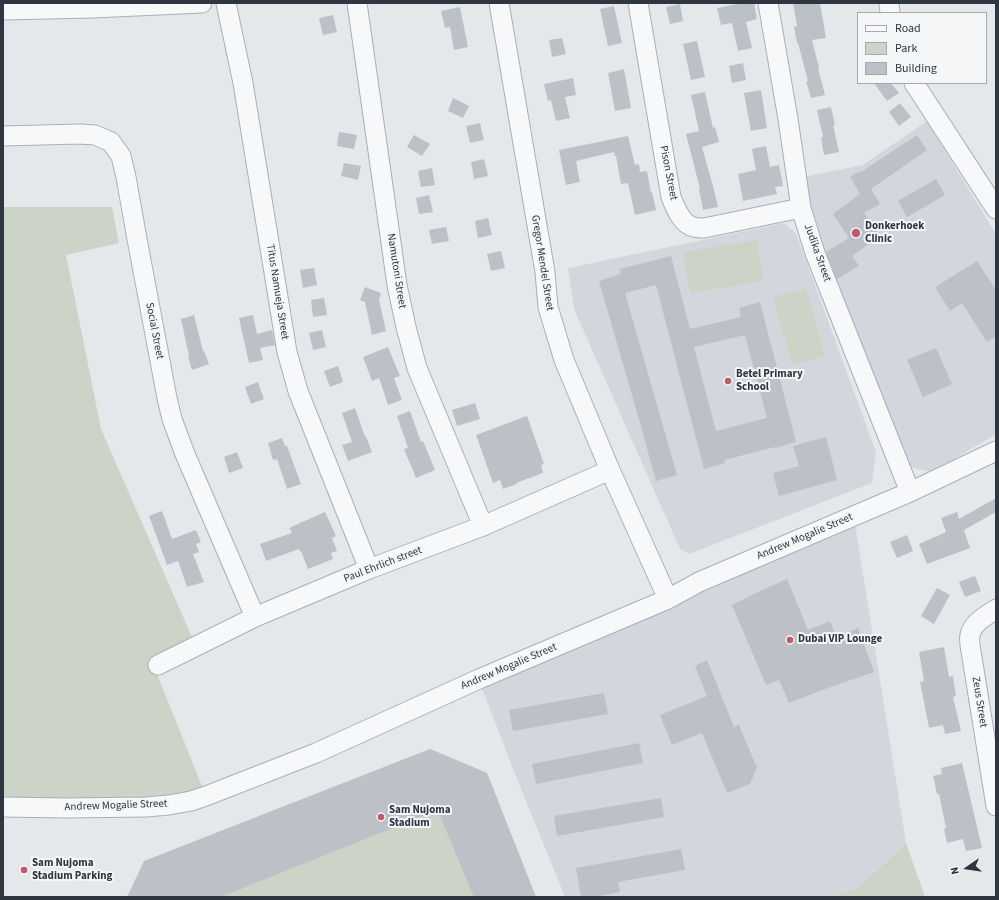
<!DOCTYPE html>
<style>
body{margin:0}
#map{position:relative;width:999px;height:900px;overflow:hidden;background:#e5e8eb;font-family:"Source Sans 3",sans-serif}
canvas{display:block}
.frame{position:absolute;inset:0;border:4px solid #2e3642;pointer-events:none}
.legend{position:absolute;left:857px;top:12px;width:130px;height:72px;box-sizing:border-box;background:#f4f6f8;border:1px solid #a5a9af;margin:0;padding:5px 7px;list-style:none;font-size:12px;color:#2e3642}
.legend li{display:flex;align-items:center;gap:8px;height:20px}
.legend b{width:20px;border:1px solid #a5a9af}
.north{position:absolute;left:947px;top:848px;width:40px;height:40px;-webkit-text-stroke:3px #f4f6f8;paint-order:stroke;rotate:257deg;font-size:11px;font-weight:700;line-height:16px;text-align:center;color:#2e3642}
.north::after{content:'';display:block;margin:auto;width:14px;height:18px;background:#2e3642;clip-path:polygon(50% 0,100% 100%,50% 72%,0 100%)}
</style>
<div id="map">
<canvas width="999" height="900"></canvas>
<div class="frame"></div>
<ul class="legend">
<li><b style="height:5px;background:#f7f8fa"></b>Road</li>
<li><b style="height:11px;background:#cbd4c7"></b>Park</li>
<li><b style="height:11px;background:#bcc1c7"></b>Building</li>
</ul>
<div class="north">N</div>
</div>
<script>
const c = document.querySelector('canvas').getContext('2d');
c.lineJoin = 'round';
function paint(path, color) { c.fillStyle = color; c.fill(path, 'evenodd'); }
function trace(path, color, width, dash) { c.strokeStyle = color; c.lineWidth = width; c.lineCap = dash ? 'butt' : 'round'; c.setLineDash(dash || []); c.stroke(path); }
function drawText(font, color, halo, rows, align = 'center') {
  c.font = font + ' "Source Sans 3",sans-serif'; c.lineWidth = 4; c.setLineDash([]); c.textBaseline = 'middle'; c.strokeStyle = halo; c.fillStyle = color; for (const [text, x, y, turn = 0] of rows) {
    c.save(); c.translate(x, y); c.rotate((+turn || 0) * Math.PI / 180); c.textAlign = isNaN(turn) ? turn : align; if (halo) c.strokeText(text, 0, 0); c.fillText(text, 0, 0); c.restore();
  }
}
paint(new Path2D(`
 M 927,121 L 996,234 L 996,434 L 933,472 L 909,467 L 819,255 L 802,177 L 863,165 Z
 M 784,223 L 796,233 L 876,452 L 872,483 L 689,554 L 680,549 L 574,309 L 568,268 Z
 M 855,524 L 906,843 L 859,887 L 833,897 L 565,897 L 517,779 L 480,683 Z`), '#d3d7dd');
paint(new Path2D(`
 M 3,207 L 112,207 L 119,243 L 66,255 L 101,429 L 195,644 L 153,664 L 206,796 L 3,807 Z
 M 757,240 L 764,281 L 690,293 L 683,252 Z
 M 806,288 L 825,356 L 792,365 L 773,297 Z
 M 430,749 L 487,773 L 536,897 L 127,897 Z
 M 906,843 L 925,897 L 833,897 L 859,887 Z`), '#cbd4c7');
paint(new Path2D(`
 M 742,3 L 754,3 L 757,19 L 746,22 L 752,48 L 738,51 L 732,23 L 721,25 L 717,8 Z
 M 793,3 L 820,3 L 826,38 L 812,40 L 819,68 L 818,68 L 825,95 L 811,98 L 806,81 L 808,81 L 798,43 L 797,43 L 794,27 L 797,26 Z
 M 680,4 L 683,21 L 670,24 L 666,7 Z
 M 614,6 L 622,43 L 608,46 L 600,9 Z
 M 460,7 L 468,47 L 454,50 L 450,27 L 445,28 L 441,11 Z
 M 333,15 L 337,32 L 323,35 L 319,18 Z
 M 562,38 L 566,54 L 552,57 L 549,40 Z
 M 697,41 L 705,77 L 691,80 L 683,44 Z
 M 743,63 L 746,80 L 732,83 L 729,66 Z
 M 624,69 L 631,108 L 615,111 L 608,73 Z
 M 573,78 L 576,95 L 565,97 L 570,118 L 556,121 L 551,100 L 548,101 L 544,84 Z
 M 874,83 L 891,83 L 899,93 L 887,101 Z
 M 761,90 L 767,128 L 751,131 L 744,93 Z
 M 705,92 L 713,128 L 715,127 L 719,142 L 702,147 L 713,186 L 718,207 L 703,210 L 699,189 L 700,189 L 686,134 L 699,131 L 691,95 Z
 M 453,98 L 469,106 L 463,118 L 448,111 Z
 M 900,103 L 911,117 L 899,126 L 889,112 Z
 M 831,107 L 835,125 L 833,125 L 839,152 L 824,155 L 821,138 L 823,137 L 817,110 Z
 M 480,123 L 484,140 L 470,143 L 466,126 Z
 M 339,132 L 357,135 L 354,149 L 337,146 Z
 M 414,135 L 430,144 L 422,156 L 407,147 Z
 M 917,135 L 927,150 L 871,189 L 880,204 L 864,213 L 880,236 L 852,256 L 859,266 L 837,279 L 826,252 L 849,238 L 833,214 L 860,194 L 850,177 L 860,171 L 861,172 Z
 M 628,136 L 635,165 L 639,164 L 640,172 L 647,171 L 651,193 L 652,192 L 656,210 L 635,215 L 628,183 L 621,184 L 616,156 L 615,156 L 614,152 L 576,161 L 580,182 L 566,185 L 559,150 Z
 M 766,146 L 770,167 L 779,165 L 783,186 L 775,187 L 777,194 L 743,201 L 738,174 L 756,170 L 752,149 Z
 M 484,159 L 488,176 L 474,179 L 471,162 Z
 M 344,163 L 361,166 L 358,180 L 341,176 Z
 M 432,168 L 435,185 L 421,187 L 418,171 Z
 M 936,179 L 945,195 L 907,217 L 898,201 Z
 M 429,195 L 433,212 L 419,214 L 416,198 Z
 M 488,218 L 492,235 L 478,238 L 475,221 Z
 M 446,227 L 449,241 L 432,244 L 429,230 Z
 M 501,251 L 505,268 L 491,271 L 487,254 Z
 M 671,256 L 690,329 L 741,317 L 739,308 L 760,302 L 796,442 L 775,448 L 775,447 L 724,460 L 725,463 L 704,469 L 656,285 L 625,293 L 677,475 L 656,481 L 640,423 L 599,281 L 621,274 L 620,269 ZM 745,335 L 767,418 L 716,431 L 694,347 Z
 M 977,261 L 996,290 L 996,337 L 987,342 L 962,303 L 950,311 L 935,287 Z
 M 314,268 L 317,285 L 303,288 L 300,270 Z
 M 365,287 L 381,293 L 379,300 L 386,331 L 372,335 L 365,302 L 360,300 Z
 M 324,298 L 327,315 L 313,317 L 311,300 Z
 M 194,315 L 203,351 L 204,351 L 209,364 L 192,370 L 188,356 L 189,356 L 181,319 Z
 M 253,315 L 257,334 L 272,330 L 275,345 L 260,348 L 263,360 L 249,363 L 239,318 Z
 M 322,330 L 326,347 L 313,350 L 309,333 Z
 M 388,347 L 400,376 L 394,378 L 402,400 L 388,405 L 379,378 L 372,381 L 363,357 Z
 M 936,348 L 952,384 L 923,397 L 907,360 Z
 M 338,366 L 343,382 L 330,387 L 324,371 Z
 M 258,382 L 264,399 L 251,404 L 245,387 Z
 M 475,403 L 480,419 L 457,426 L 452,410 Z
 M 355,408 L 365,437 L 366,437 L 372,452 L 348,461 L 342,445 L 352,442 L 342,413 Z
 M 410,411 L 421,442 L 423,441 L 435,470 L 416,478 L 404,449 L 408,448 L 397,416 Z
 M 527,416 L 544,464 L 541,465 L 543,473 L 516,483 L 517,484 L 503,489 L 500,480 L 493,483 L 476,435 Z
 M 826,437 L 837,480 L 779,496 L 773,473 L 799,466 L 793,446 Z
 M 282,438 L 285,446 L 287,446 L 301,484 L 287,489 L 277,459 L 273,460 L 268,443 Z
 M 237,452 L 243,468 L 229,473 L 224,457 Z
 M 996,498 L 996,512 L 964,530 L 970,548 L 927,564 L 919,544 L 946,532 L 941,518 L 957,512 L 959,519 Z
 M 162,511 L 172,539 L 196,530 L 201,542 L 196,544 L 199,552 L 193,554 L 204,582 L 187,587 L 178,561 L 167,565 L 149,516 Z
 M 325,512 L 336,536 L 332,538 L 337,551 L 331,553 L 333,559 L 308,569 L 301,551 L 300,552 L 299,549 L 266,561 L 260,544 L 292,533 L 289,528 Z
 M 907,535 L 913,551 L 897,558 L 890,542 Z
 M 975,576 L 981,591 L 965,597 L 959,582 Z
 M 787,579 L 808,630 L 830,621 L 836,637 L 858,628 L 874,672 L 825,689 L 789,703 L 779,680 L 766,685 L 732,605 L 760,591 Z
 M 937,588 L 950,595 L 934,624 L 921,616 Z
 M 944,647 L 949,677 L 953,676 L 956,696 L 953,697 L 961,731 L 945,734 L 943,725 L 929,728 L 920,682 L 924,681 L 919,652 Z
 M 707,660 L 734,727 L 739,725 L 757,768 L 750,784 L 727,793 L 702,733 L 672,745 L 660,715 L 707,696 L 695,666 Z
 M 604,693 L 608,714 L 513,731 L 509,710 Z
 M 639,743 L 643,763 L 536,784 L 532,764 Z
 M 430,749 L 487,773 L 536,897 L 474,897 L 440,816 L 430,813 L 221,897 L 127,897 L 144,861 Z
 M 962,763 L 982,848 L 966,851 L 963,839 L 947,843 L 944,829 L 946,828 L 939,794 L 937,794 L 933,776 L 942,774 L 941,768 Z
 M 661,798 L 664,817 L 557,836 L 554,816 Z
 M 681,849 L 685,870 L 618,882 L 620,892 L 594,897 L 581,897 L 576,868 Z`), '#bcc1c7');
const minor = new Path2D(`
 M 226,3 L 243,83 L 287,352 L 298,391 L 369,569
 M 357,3 L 397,285 L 406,327 L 417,368 L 483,526
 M 499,3 L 545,272 L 548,307 L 564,360 L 610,470 L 668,599
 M 638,3 L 671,197 C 675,207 682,225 694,227 C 697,228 701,228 704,228 L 801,208
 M 768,3 L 788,119 L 801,208 L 815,253 L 910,492
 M 889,3 L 890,13
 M 3,10 L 93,8 L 202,3
 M 914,83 L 996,209
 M 3,136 L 80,134 L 95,135 L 111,142 L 121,156 L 126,177 L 137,239 L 167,398 L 172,419 L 185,454 L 255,617
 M 996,609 C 986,616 973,622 970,635 C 969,638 970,642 970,645 L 996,806
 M 158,665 L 255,617 L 369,569 L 483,526 L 610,470
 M 3,807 L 66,808 L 146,807 L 169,805 L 191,801 L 206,796 L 316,753 L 479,679 L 668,599 L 699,582 L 910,492 L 996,451`);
trace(minor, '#aaafb5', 21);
trace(minor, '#f7f8fa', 19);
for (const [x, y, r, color] of [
 [856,233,5,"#c2576d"],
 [728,381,4,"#c2576d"],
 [790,640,4,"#c2576d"],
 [381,817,4,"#c2576d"],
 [24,870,4,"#c2576d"]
]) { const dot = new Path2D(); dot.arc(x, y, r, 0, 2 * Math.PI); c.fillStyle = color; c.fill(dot); trace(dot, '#f4f6f8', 1.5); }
drawText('11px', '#2e3642', '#f4f6f8', [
 ["Pison Street",668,173,79],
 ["Judika Street",817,253,70],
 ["Gregor Mendel Street",542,263,81],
 ["Namutoni Street",396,271,81],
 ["Titus Namueja Street",277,292,81],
 ["Social Street",154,331,79],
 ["Andrew Mogalie Street",805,537,-23],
 ["Paul Ehrlich street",383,565,-21],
 ["Andrew Mogalie Street",509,667,-23],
 ["Zeus Street",979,702,81],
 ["Andrew Mogalie Street",116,806,-2]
]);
drawText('bold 11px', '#2e3642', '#f4f6f8', [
 ["Donkerhoek",865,227],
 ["Clinic",865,240],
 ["Betel Primary",736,375],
 ["School",736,388],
 ["Dubai VIP Lounge",798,640],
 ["Sam Nujoma",389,811],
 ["Stadium",389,824],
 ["Sam Nujoma",32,864],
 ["Stadium Parking",32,877]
], 'left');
</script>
